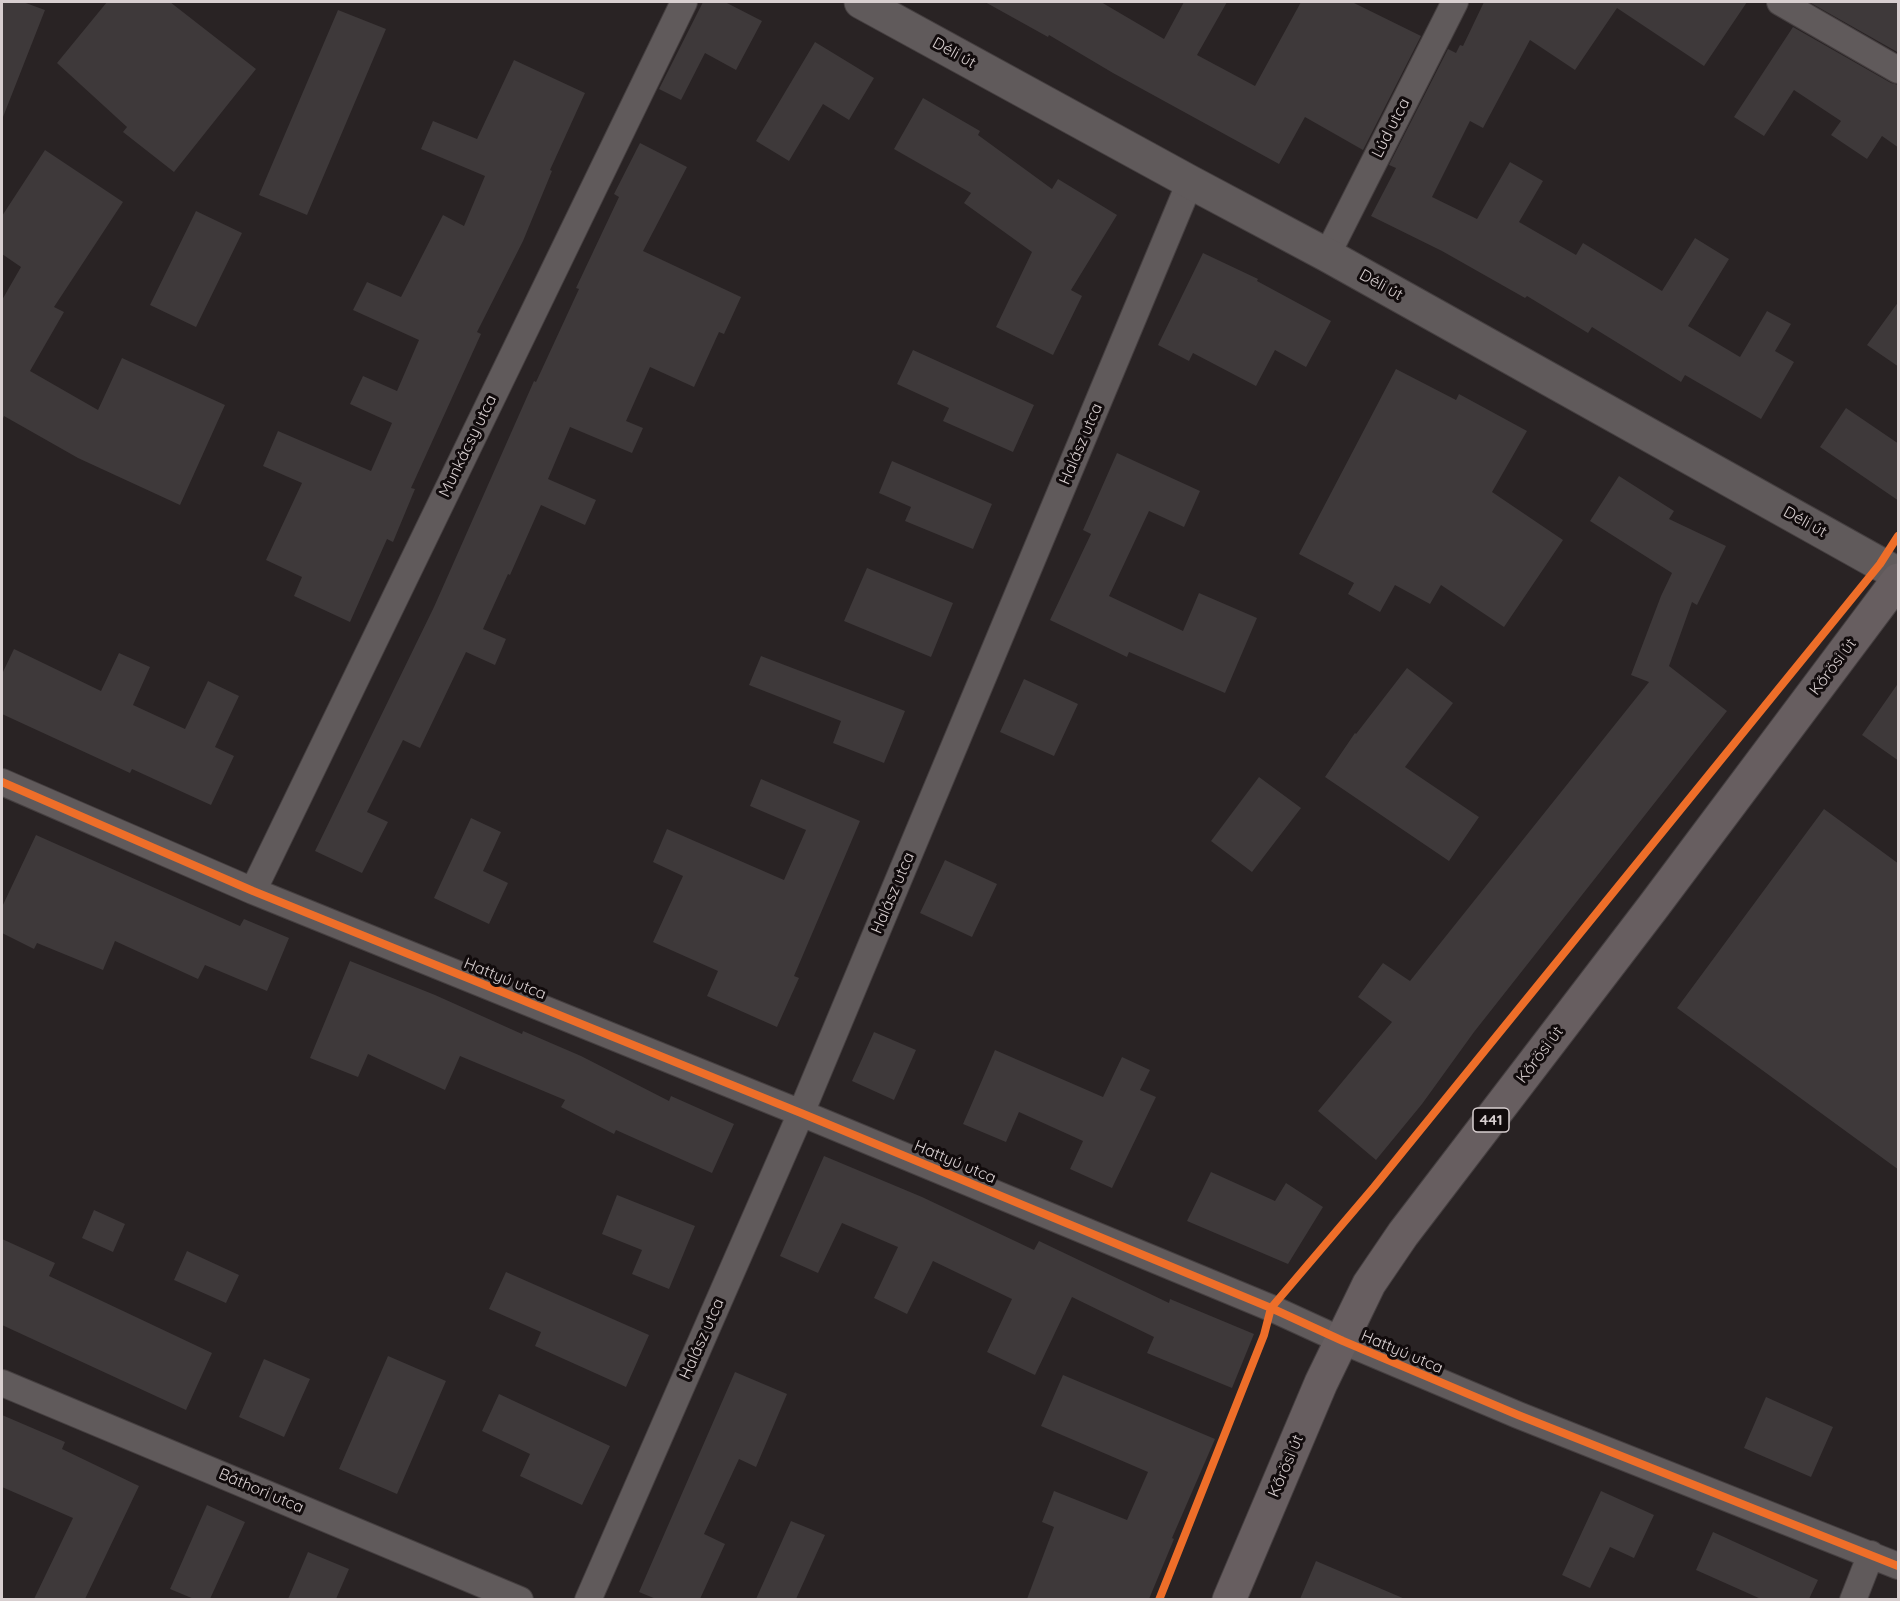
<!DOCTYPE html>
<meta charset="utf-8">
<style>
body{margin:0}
#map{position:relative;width:1900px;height:1601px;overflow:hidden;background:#292324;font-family:Quicksand,sans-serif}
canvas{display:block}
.frame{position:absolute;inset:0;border:3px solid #d8cfd0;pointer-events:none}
</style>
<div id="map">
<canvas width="1900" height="1601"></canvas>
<div class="frame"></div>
</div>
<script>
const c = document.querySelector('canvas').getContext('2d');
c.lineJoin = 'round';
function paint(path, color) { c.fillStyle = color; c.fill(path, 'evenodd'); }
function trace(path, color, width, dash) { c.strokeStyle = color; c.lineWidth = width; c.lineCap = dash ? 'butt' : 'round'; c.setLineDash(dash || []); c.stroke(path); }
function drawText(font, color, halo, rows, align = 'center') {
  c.font = font + ' Quicksand,sans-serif'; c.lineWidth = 6; c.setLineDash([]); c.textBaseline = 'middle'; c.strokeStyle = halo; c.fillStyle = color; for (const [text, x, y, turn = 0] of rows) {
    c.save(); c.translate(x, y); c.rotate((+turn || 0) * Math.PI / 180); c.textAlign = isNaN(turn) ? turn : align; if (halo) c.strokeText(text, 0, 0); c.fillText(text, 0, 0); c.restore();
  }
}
paint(new Path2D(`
 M 2,2 L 23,2 L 45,10 L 3,117 L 2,117 Z
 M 107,2 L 170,2 L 256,69 L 174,172 L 123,132 L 127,127 L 57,63 Z
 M 703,2 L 725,2 L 762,21 L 736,70 L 705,53 L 681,100 L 659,89 Z
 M 985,2 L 1101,2 L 1164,39 L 1184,2 L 1227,2 L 1197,55 L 1255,86 L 1301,2 L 1352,2 L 1421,36 L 1363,150 L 1305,117 L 1279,164 L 1113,73 L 1049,35 L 1048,37 Z
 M 1484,2 L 1747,2 L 1704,66 L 1617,8 L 1575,70 L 1530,40 L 1483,128 L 1470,121 L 1432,197 L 1477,219 L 1510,162 L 1543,181 L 1519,222 L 1576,255 L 1583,243 L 1662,291 L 1695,238 L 1729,259 L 1688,326 L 1740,357 L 1767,311 L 1791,324 L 1775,351 L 1794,362 L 1761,419 L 1685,375 L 1681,382 L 1592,327 L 1588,333 L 1527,296 L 1525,298 L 1442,251 L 1371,216 L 1396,168 L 1389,165 L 1448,49 L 1456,53 L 1460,45 L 1463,46 Z
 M 1809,2 L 1899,2 L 1899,53 Z
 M 338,10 L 386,29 L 307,215 L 259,195 Z
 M 1793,27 L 1891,83 L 1899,85 L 1899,148 L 1882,136 L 1867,159 L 1831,135 L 1841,121 L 1794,90 L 1764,136 L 1734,117 Z
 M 815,42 L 874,78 L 849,120 L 823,104 L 789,161 L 756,141 Z
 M 514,60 L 585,93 L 550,170 L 552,171 L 523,241 L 477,332 L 481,334 L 411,488 L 415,489 L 393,542 L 387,539 L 350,622 L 294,596 L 302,577 L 266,560 L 302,483 L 263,466 L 278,431 L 371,471 L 392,423 L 350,404 L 363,376 L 397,391 L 419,340 L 353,310 L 367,282 L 401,297 L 443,215 L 464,226 L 485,176 L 421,149 L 433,121 L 477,139 Z
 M 923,98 L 980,131 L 978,135 L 1052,189 L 1058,179 L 1117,215 L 1071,290 L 1082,296 L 1053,355 L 996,327 L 1032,252 L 964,203 L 971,193 L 894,149 Z
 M 640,143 L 687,167 L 643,251 L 741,297 L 724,334 L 719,332 L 694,387 L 650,367 L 626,421 L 643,428 L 632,453 L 570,427 L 548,479 L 596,500 L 585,525 L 541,505 L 510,575 L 508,574 L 483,629 L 506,639 L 495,665 L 466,652 L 420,748 L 403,740 L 367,812 L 388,822 L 362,873 L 315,851 L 434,607 L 534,381 L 536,382 L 579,289 L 576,288 L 619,197 L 614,194 Z
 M 45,150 L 123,202 L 54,307 L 64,312 L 30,371 L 98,410 L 122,358 L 225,405 L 180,505 L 78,458 L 4,416 L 2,421 L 2,300 L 21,267 L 2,254 L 2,216 Z
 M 196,211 L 242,233 L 196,327 L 150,305 Z
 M 1203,253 L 1258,279 L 1257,281 L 1331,321 L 1306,367 L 1275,350 L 1256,386 L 1193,353 L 1189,361 L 1158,345 Z
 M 1899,301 L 1899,367 L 1867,345 Z
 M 913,350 L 1034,405 L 1013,452 L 943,421 L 949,408 L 897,384 Z
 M 1396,369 L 1456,400 L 1459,394 L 1527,431 L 1492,492 L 1563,540 L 1504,627 L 1441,585 L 1430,604 L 1395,585 L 1380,612 L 1348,594 L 1354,583 L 1299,554 Z
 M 1846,408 L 1899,444 L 1899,501 L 1820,447 Z
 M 1117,453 L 1200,491 L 1184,527 L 1149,511 L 1109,596 L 1183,631 L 1199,593 L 1257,618 L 1225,693 L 1129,652 L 1127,657 L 1050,620 L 1091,534 L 1083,530 Z
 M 892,461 L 992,504 L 973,549 L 905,521 L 911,507 L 879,493 Z
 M 1619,476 L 1674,511 L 1669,519 L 1726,546 L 1697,605 L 1692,602 L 1669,666 L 1727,711 L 1474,1032 L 1422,1104 L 1376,1160 L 1318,1111 L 1392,1022 L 1358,997 L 1383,963 L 1410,981 L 1649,682 L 1631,675 L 1661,596 L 1672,573 L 1590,521 Z
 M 867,568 L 953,603 L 931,657 L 844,621 Z
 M 14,649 L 101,691 L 119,653 L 150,667 L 133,705 L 185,729 L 208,681 L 239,696 L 215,747 L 234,756 L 211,805 L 132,769 L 130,773 L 2,714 L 2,674 Z
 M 761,656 L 905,711 L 884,763 L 833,743 L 841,721 L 749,685 Z
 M 1407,668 L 1453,703 L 1405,767 L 1479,817 L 1449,861 L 1325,777 L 1355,733 L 1356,734 Z
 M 1024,679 L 1078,704 L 1054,756 L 1000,732 Z
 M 1899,682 L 1899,761 L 1862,735 Z
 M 1259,777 L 1301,808 L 1252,872 L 1211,841 Z
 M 761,779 L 860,821 L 794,976 L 799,978 L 777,1027 L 707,996 L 718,971 L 653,942 L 683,876 L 653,862 L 667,829 L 784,880 L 806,830 L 750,806 Z
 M 1824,809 L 1899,864 L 1899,1170 L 1677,1008 Z
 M 471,818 L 501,832 L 483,871 L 508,883 L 489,924 L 434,898 Z
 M 36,835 L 240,926 L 244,919 L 289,938 L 267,991 L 205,965 L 198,979 L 115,941 L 103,970 L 37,943 L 34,949 L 2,933 L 2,907 Z
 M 945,860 L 997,884 L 972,937 L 920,913 Z
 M 350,961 L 435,995 L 522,1034 L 523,1031 L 581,1056 L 669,1101 L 671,1096 L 734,1124 L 712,1173 L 616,1130 L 614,1134 L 561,1107 L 565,1100 L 460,1056 L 445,1090 L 368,1054 L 358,1077 L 310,1058 Z
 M 874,1032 L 916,1050 L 894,1100 L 852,1081 Z
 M 995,1050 L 1103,1097 L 1122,1057 L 1150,1070 L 1140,1090 L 1156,1097 L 1112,1188 L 1070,1169 L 1083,1141 L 1019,1112 L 1006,1142 L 963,1124 Z
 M 824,1156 L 922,1197 L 1034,1250 L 1039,1241 L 1169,1303 L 1170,1299 L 1254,1334 L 1232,1388 L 1147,1353 L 1154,1337 L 1072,1297 L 1035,1375 L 987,1352 L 1012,1299 L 933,1261 L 907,1314 L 874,1298 L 898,1247 L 842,1223 L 818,1273 L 780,1256 Z
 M 1211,1172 L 1275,1201 L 1286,1183 L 1323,1207 L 1288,1264 L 1187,1221 Z
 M 617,1195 L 695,1226 L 669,1289 L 632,1274 L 642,1250 L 602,1234 Z
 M 94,1210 L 125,1224 L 113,1252 L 82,1238 Z
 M 2,1239 L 55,1263 L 49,1276 L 212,1353 L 186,1410 L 2,1325 Z
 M 187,1251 L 239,1275 L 226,1303 L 174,1280 Z
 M 506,1272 L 649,1335 L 626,1387 L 535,1346 L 541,1332 L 489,1309 Z
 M 388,1356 L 446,1381 L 397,1494 L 339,1469 Z
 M 264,1359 L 310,1379 L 284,1437 L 239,1417 Z
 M 735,1372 L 787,1394 L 756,1467 L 739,1459 L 704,1534 L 725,1544 L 700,1599 L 656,1599 L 639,1592 Z
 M 1063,1375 L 1215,1439 L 1172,1538 L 1174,1539 L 1149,1599 L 1027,1599 L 1054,1527 L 1042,1522 L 1054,1491 L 1127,1520 L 1148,1472 L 1041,1426 Z
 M 499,1394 L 610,1446 L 582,1505 L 520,1476 L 530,1454 L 482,1431 Z
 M 1766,1397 L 1833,1427 L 1811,1477 L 1744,1448 Z
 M 2,1415 L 65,1442 L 62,1449 L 139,1486 L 85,1599 L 34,1599 L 73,1518 L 2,1487 Z
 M 1601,1491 L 1654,1515 L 1634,1558 L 1610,1547 L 1590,1588 L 1562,1575 Z
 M 207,1505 L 245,1522 L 210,1599 L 194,1599 L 170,1589 Z
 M 791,1521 L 825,1535 L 796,1599 L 756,1599 Z
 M 1713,1532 L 1818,1580 L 1809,1599 L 1761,1599 L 1696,1570 Z
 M 308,1552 L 349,1569 L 336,1599 L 288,1599 Z
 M 1316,1561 L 1405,1599 L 1300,1599 Z`), '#3e393a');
const street = new Path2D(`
 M 1780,2 L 1898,70
 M 1327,255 L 1455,2
 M 2,782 L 253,891 L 801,1113 L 1271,1308 L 1343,1341 L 1518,1415 L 1898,1566
 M 253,891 L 684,2
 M 2,1383 L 520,1600
 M 588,1600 L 801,1113 L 1190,182
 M 1853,1600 L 1871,1554`);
const secondary = new Path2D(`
 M 861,2 L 1190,182 L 1327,255 L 1898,574`);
const primary = new Path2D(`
 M 1229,1600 L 1321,1383 L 1369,1284 L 1403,1234 L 1653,907 L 1898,580`);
trace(street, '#453f40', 28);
trace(secondary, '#453f40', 35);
trace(primary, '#453f40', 35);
trace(street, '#605a5b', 26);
trace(secondary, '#605a5b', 33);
trace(primary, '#675e60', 33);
trace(new Path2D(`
 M 2,782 L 253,891 L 801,1113 L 1271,1308 L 1343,1341 L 1518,1415 L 1898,1566
 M 1159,1600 L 1264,1335 L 1271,1308 L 1374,1187 L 1880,564 L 1898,536`), '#ee6e29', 8);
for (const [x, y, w] of [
 [1491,1120,36]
]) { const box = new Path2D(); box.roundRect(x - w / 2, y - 12, w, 24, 4.5); c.fillStyle = '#110b0c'; c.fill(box); trace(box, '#d8cfd0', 1.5); }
drawText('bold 15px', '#d8cfd0', null, [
 ["441",1491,1120]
]);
drawText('16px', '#d8cfd0', '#110b0c', [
 ["Déli út",954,53,29],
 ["Lúd utca",1391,128,-63],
 ["Déli út",1381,285,29],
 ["Halász utca",1081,444,-67],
 ["Munkácsy utca",468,446,-64],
 ["Déli út",1805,522,29],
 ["Kőrösi út",1833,667,-53],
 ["Halász utca",893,893,-67],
 ["Hattyú utca",505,979,22],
 ["Kőrösi út",1540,1055,-53],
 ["Hattyú utca",955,1162,23],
 ["Halász utca",702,1339,-66],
 ["Hattyú utca",1402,1352,23],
 ["Kőrösi út",1286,1466,-67],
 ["Báthori utca",261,1491,23]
]);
</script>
